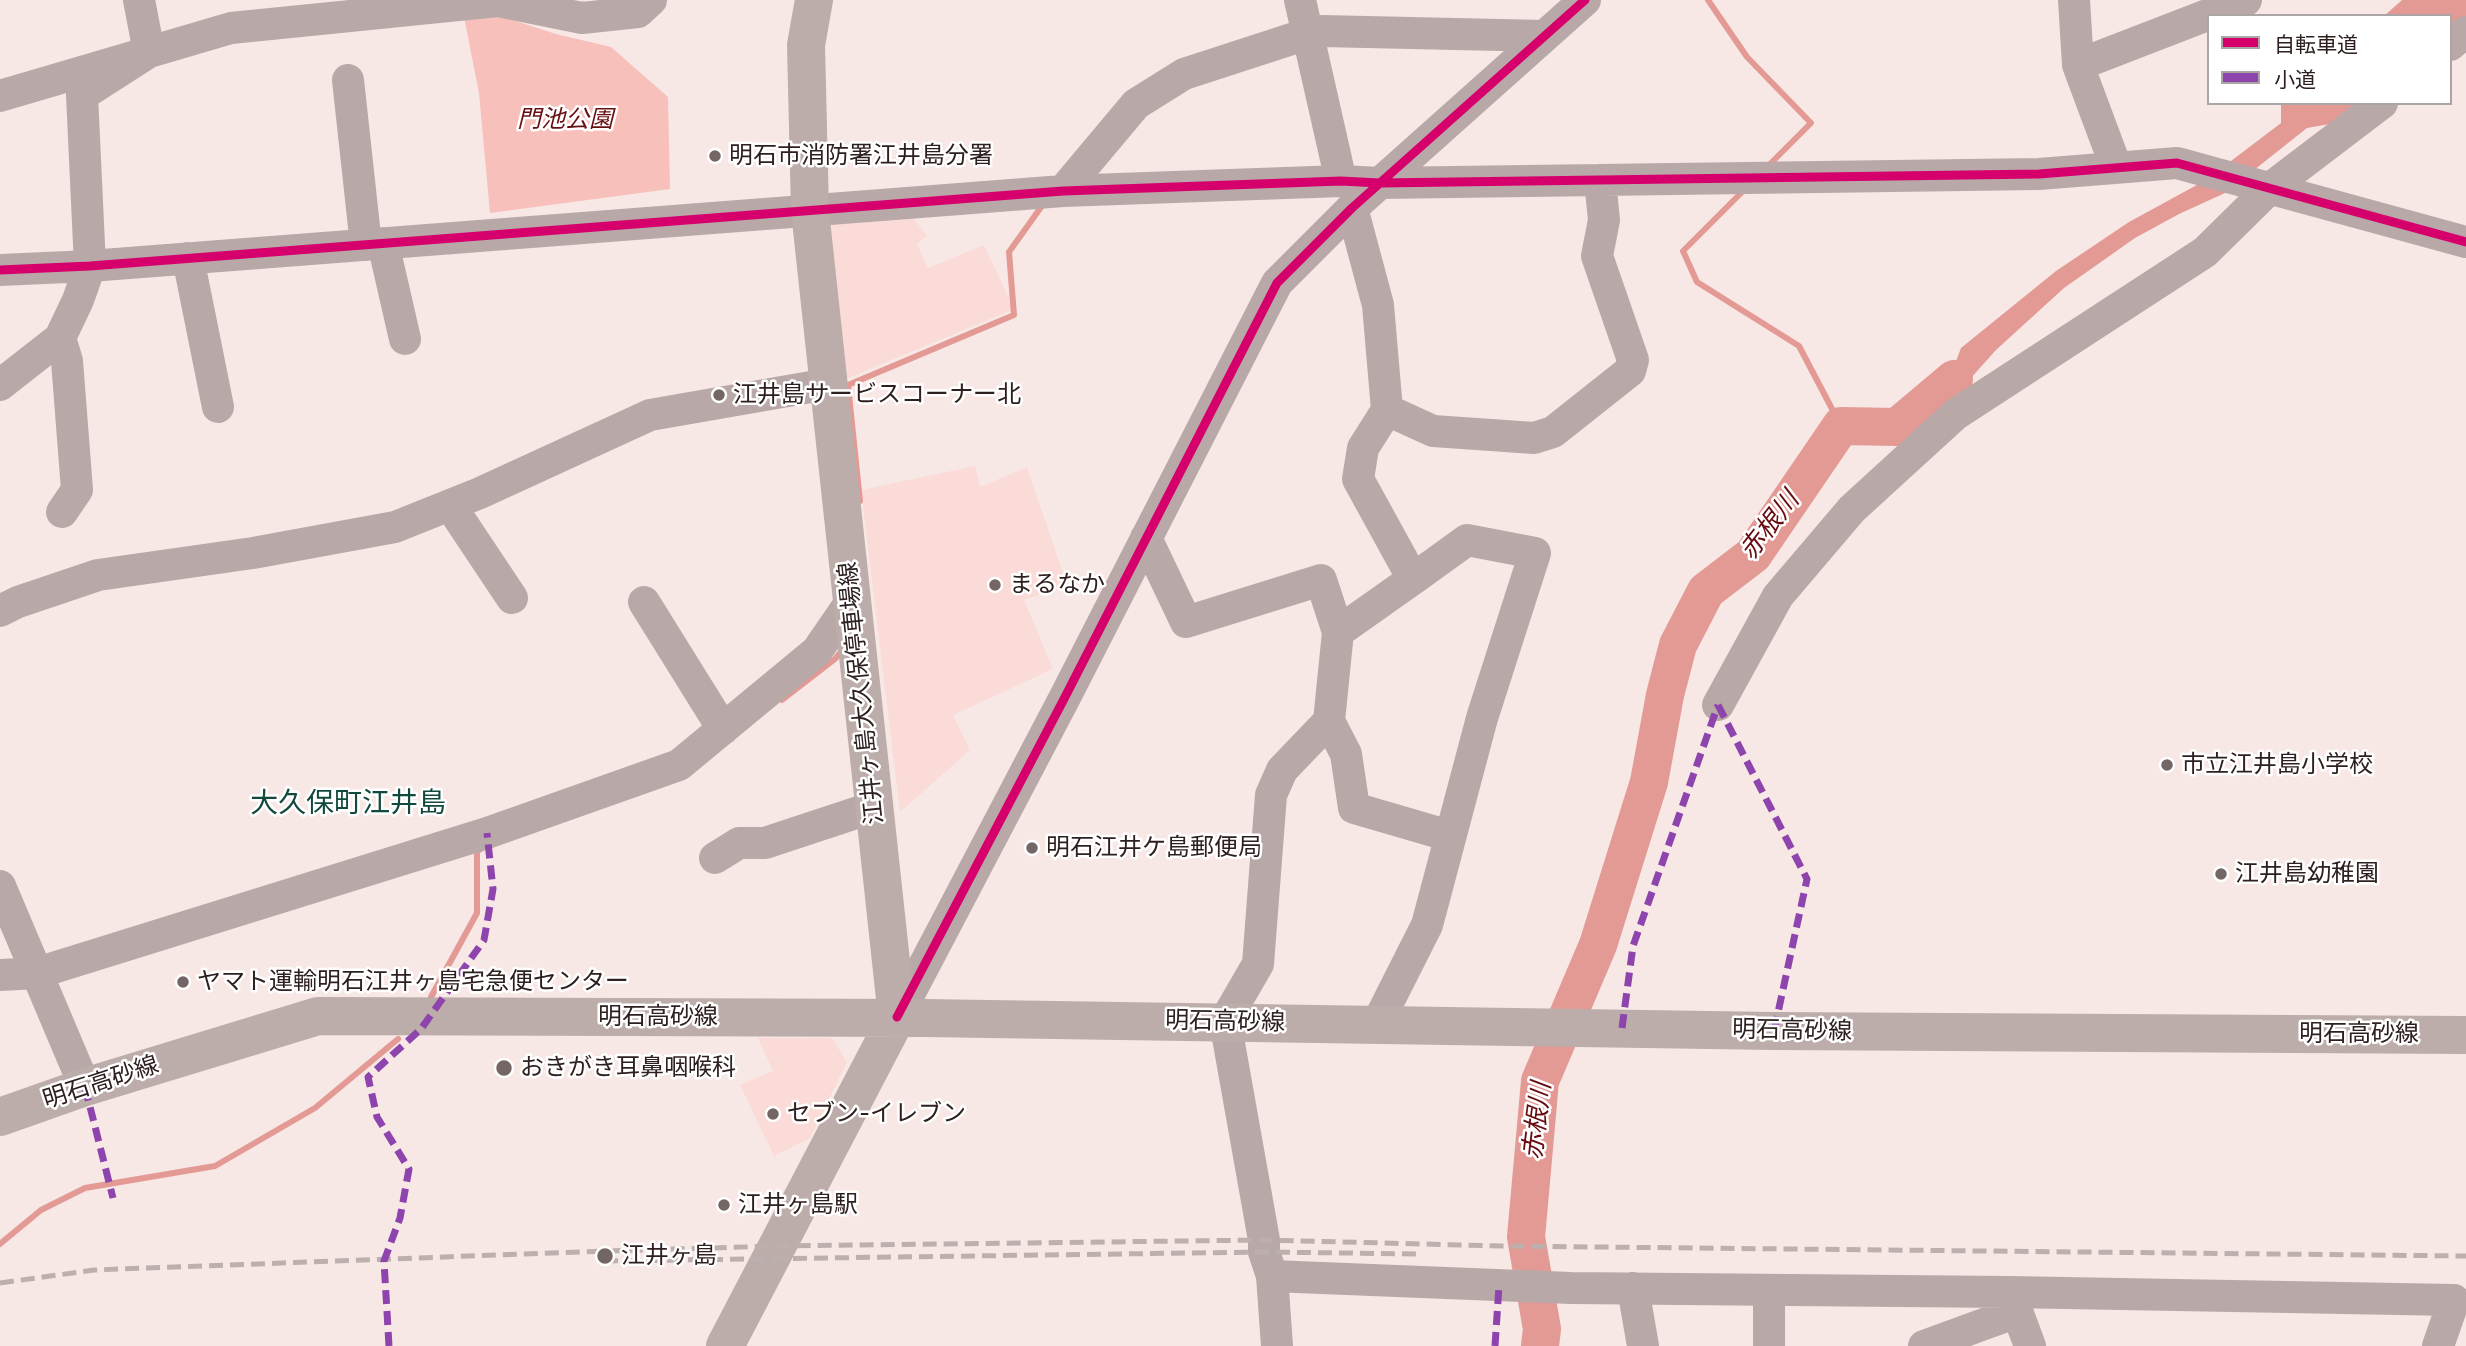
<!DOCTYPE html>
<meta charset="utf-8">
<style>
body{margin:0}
#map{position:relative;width:2466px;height:1346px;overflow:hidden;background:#f7e8e6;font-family:"Libre Baskerville","Noto Sans JP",serif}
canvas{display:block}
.legend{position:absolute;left:2207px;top:14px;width:245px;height:91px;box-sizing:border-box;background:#fff;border:2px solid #aba6a5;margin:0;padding:9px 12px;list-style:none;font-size:21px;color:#2d201f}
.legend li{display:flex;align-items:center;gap:14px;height:35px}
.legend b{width:35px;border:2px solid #aba6a5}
</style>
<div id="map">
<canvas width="2466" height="1346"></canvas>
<ul class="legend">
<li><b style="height:9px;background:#d6006c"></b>自転車道</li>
<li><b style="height:9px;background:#8e44ad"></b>小道</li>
</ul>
</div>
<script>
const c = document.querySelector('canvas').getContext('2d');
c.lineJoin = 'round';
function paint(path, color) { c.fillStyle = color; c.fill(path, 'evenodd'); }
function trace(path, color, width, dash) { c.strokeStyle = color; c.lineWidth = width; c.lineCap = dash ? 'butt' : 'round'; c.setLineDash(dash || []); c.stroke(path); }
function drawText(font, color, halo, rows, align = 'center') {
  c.font = font + ' "Libre Baskerville","Noto Sans JP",serif'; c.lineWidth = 5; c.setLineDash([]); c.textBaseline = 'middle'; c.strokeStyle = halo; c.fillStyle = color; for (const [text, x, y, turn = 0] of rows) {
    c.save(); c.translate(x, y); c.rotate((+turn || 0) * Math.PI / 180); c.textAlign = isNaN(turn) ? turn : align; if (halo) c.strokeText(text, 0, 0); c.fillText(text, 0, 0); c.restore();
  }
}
paint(new Path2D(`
 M 828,218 L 913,218 L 927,236 L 917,244 L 928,268 L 984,245 L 1014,309 L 846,379 Z
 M 975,466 L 980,487 L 1027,467 L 1067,585 L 1024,600 L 1053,669 L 953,715 L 970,750 L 900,812 L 861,490 Z
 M 758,1038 L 832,1038 L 847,1062 L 810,1138 L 774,1156 L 740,1085 L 773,1071 Z`), '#fadbd8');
paint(new Path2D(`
 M 464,17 L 503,17 L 556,34 L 611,47 L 668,97 L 670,189 L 490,213 L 479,93 Z`), '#f8c0bb');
paint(new Path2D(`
 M 2402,0 L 2466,0 L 2466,17 L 2450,29 L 2450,16 L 2384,16 Z
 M 2281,103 L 2356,103 L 2330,124 L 2307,128 L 2225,193 L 2179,214 L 2135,238 L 2064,288 L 1996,350 L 1970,379 L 1912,414 L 1952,372 L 1961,348 L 2056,271 L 2129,222 L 2206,180 L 2281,123 Z`), '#e39a94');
trace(new Path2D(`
 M 1708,0 L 1747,57 L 1811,123 L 1768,166
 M 1745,189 L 1683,251 L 1697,282 L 1799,346 L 1841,426
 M 860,501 L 848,385 L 1014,315 L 1009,252 L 1044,203
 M 782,700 L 835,659 L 843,649
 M 431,997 L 477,913 L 477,851 L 481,849
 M 0,1244 L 41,1210 L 85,1188 L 215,1166 L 315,1108 L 398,1039`), '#e39a94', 6);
trace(new Path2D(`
 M 1540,1346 L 1542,1329 L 1526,1237 L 1540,1081 L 1598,945 L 1649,782 L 1665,695 L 1678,645 L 1706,591 L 1753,555 L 1841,426 L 1897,427 L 1954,379`), '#e39a94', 38);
trace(new Path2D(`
 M 1300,0 L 1341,181
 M 2074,0 L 2078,65
 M 2450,45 L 2466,32
 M 348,80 L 366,245
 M 0,96 L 231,28 L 498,1 L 582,18 L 638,12 L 651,0
 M 2116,167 L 2078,65 L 2246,0
 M 1063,191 L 1136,104 L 1184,74 L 1307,34 L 1322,31 L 1544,36
 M 383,243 L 405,339
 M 188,258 L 218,407
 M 0,270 L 90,266 L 1063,191 L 1341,181 L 1380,183 L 2039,174 L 2177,163 L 2466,242
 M 60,338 L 67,361 L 77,490 L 62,512
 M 0,385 L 60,338 L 78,300 L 90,266 L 82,95 L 149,52 L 139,0
 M 1387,410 L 1433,431 L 1534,438 L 1553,432 L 1630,371 L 1633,360 L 1597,256 L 1604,220 L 1600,180
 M 450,505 L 512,598
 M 1146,538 L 1186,622 L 1321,580 L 1338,632
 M 644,602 L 723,729
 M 0,611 L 18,602 L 98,575 L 253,553 L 395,527 L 480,493 L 650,415 L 828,384
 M 1718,705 L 1778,596 L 1852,509 L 1956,414 L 2205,252 L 2269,189 L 2382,103
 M 1329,721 L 1346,754 L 1354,808 L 1450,836
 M 715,858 L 739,843 L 765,843 L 874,807
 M 0,886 L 85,1087
 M 0,975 L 37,973 L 487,833 L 679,765 L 817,651 L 852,600
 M 897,1017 L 1065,697 L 1277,283 L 1352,208 L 1585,0
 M 1377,1024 L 1427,925 L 1482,718 L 1535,553 L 1467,540 L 1413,579
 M 1272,1276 L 1571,1288 L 2009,1292 L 2454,1300 L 2438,1346
 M 1633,1288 L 1643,1346
 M 1769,1290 L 1769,1346
 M 2010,1292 L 2030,1346
 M 1277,1346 L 1272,1276 L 1264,1252 L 1264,1240 L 1225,1021 L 1258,964 L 1271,795 L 1282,770 L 1329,721 L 1338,632 L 1413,579 L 1358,479 L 1363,448 L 1387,410 L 1378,305 L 1352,208
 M 1924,1346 L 2017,1312`), '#b8a9a8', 32);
trace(new Path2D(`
 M 0,1117 L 85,1087 L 318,1016 L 924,1018 L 1774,1031 L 2466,1035
 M 725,1346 L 897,1017 L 810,211 L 806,45 L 814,0`), '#bcacaa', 38);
trace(new Path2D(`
 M 604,1261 L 1264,1252 L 1423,1254
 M 0,1283 L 94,1270 L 605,1251 L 778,1246 L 1264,1240 L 1502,1246 L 2466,1256`), '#bcafae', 5, [14, 7]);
trace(new Path2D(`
 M 1718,705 L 1807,879 L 1774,1031
 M 1622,1028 L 1633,946 L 1718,705
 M 85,1087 L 113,1198
 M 389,1346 L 384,1261 L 400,1218 L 409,1169 L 377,1117 L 368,1077 L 421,1029 L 484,940 L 493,889 L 487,833
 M 1495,1346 L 1499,1286`), '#8e44ad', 7, [14, 7]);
trace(new Path2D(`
 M 0,270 L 90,266 L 1063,191 L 1341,181 L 1380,183 L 2039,174 L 2177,163 L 2466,242
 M 897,1017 L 1065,697 L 1277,283 L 1352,208 L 1585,0`), '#d6006c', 9);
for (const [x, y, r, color] of [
 [715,156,7,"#746665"],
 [719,395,7,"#746665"],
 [995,585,7,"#746665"],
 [2167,765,7,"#746665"],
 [1032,848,7,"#746665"],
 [2221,874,7,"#746665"],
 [183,982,7,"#746665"],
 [504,1068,9,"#746665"],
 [773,1114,7,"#746665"],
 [724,1205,7,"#746665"],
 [605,1256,9,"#746665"]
]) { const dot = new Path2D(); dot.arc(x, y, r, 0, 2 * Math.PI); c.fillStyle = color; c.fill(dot); trace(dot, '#fff', 2.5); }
drawText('italic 24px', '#680e12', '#fff', [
 ["門池公園",565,120]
]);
drawText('24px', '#2d201f', '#fff', [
 ["明石市消防署江井島分署",729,156],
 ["江井島サービスコーナー北",733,395],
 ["まるなか",1009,585],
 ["市立江井島小学校",2181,765],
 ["明石江井ケ島郵便局",1046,848],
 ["江井島幼稚園",2235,874],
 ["ヤマト運輸明石江井ヶ島宅急便センター",197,982],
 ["おきがき耳鼻咽喉科",520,1068],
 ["セブン-イレブン",787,1114],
 ["江井ヶ島駅",738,1205],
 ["江井ヶ島",621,1256]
], 'left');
drawText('24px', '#2d201f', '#fff', [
 ["江井ヶ島大久保停車場線",862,693,-96],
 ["明石高砂線",658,1017],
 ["明石高砂線",1225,1022,1],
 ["明石高砂線",1792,1031,1],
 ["明石高砂線",2359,1034],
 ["明石高砂線",101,1083,-18]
]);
drawText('italic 26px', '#670c11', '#fff', [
 ["赤根川",1770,526,-52],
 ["赤根川",1538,1121,-83]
]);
drawText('28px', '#12493d', '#fff', [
 ["大久保町江井島",348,804]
]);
</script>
